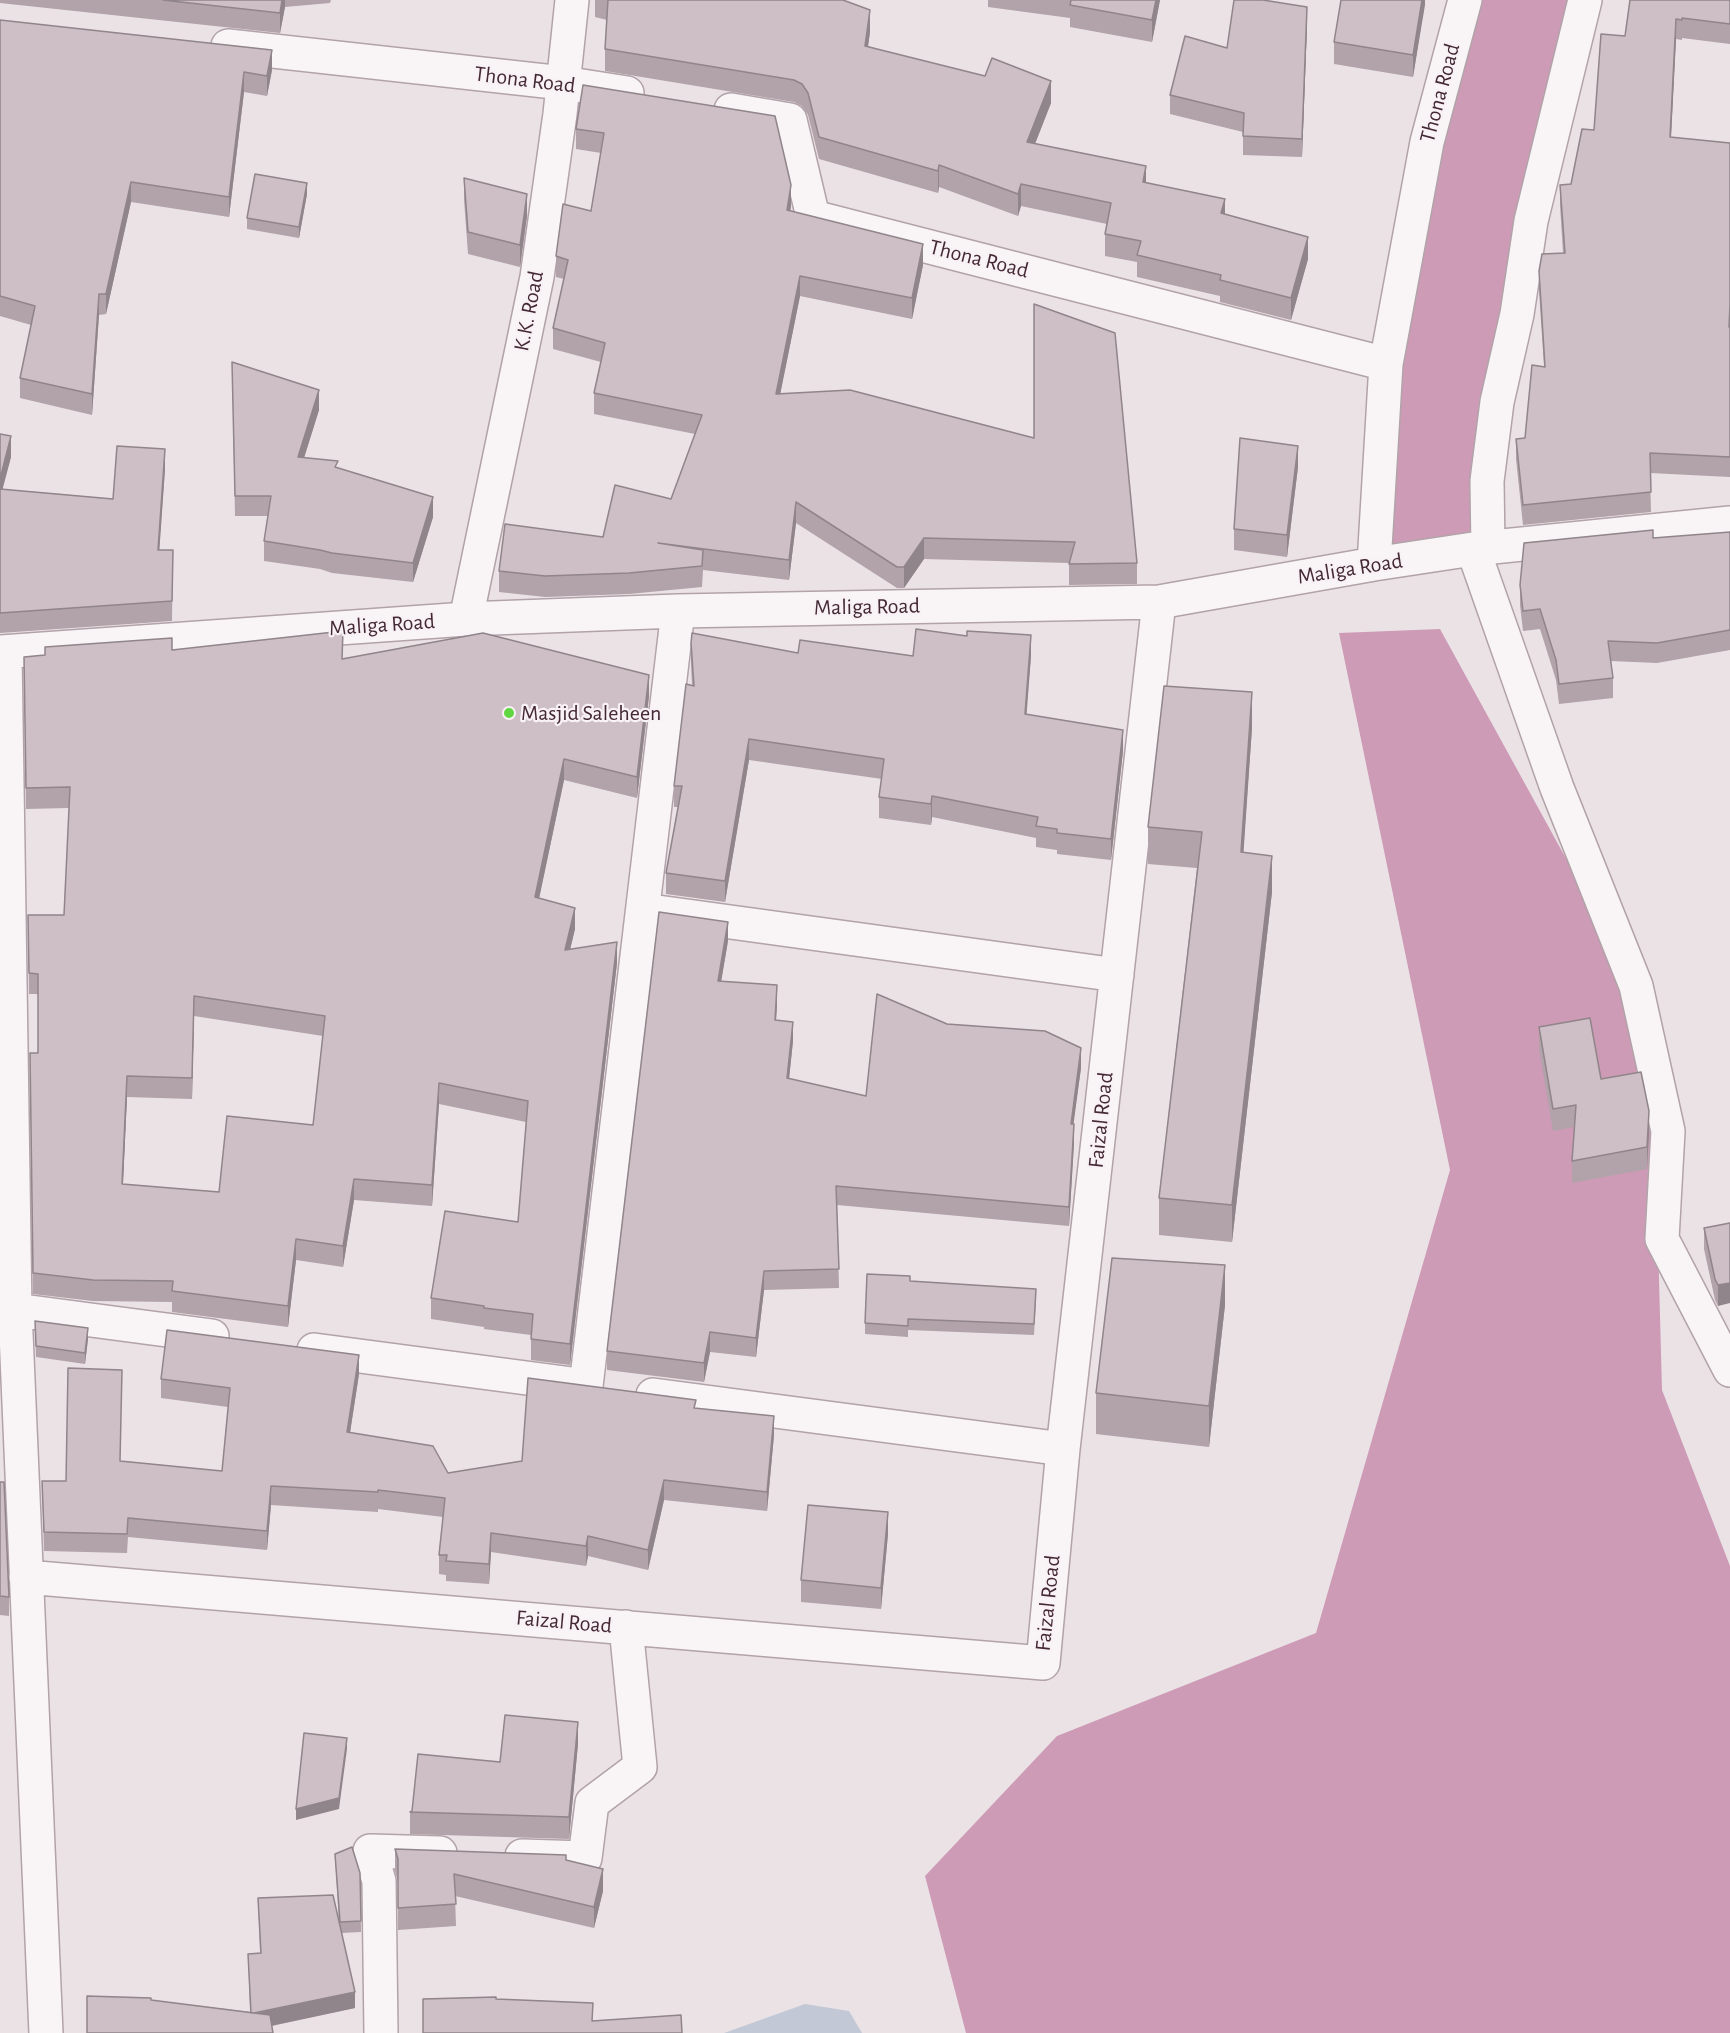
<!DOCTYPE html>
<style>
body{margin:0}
canvas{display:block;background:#ebe2e6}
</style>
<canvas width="1730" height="2033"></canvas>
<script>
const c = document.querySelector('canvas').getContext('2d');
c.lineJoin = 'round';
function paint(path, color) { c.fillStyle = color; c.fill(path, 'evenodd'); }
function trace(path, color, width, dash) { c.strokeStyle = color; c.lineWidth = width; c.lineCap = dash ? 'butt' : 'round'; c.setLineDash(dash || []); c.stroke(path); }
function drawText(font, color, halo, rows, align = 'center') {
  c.font = font + ' "Alegreya Sans",sans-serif'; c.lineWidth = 4.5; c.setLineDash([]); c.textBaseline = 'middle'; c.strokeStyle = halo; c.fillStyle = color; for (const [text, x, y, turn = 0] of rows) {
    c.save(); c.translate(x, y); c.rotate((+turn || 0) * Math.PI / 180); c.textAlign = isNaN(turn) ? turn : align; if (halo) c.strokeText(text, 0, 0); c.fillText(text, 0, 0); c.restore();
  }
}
paint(new Path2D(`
 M 805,2004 L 849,2011 L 862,2033 L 724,2033 Z`), '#c2c8d5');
paint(new Path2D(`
 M 1465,0 L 1585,0 L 1481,543 L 1374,564 L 1386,364 Z
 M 1440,629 L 1636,986 L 1656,1167 L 1662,1390 L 1730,1566 L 1730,2033 L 966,2033 L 925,1876 L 1057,1736 L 1316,1633 L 1450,1170 L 1339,633 Z`), '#cd9bb6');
const minor = new Path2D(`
 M 228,46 L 563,83 L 627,93
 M 731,110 L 790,120 L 813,217 L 1386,364
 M 1488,548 L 1487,481 L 1497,402 L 1517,314 L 1531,221 L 1585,0
 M 1473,549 L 1557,788 L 1636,986 L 1668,1131 L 1662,1239 L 1730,1370
 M 1374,564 L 1386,364 L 1427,142 L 1465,0
 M 466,619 L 537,277 L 560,114 L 572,0
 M 0,652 L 466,619 L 678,611 L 1159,602 L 1374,564 L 1473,549 L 1730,523
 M 5,652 L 15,1310 L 46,2033
 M 643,910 L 1117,975
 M 15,1310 L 212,1336
 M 314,1350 L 572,1384
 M 586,1386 L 678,611
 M 653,1395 L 1063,1449
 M 26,1577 L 1043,1663 L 1063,1449 L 1159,602
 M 522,1856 L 585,1858 L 592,1803 L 640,1767 L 626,1627
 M 381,2033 L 379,1881 L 370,1851 L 440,1853`);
trace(minor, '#b2a3a9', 36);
trace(minor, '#f9f5f6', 33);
paint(new Path2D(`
 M 0,0 L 331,0 L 330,3 L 285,7 L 280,33 L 0,3 Z
 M 595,0 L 843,0 L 870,32 L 868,46 L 1051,103 L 1035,144 L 1146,182 L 1225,214 L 1308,259 L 1291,320 L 1220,302 L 1220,296 L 1137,277 L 1137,262 L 1105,256 L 1105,234 L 1107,224 L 1021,206 L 1018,216 L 939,187 L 938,193 L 819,159 L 808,115 L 802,106 L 794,102 L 605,71 L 605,49 L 607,20 L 595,17 Z
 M 988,0 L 1160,0 L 1152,42 L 1070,27 L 1070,18 L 988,7 Z
 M 1425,0 L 1413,77 L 1334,64 L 1334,42 Z
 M 1730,0 L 1730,44 L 1682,38 L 1682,40 L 1676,39 L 1671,137 L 1730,143 L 1730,477 L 1650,473 L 1651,512 L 1523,525 L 1516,459 L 1516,439 L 1525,438 L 1544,366 L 1539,291 L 1539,271 L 1563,253 L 1560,205 L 1560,185 L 1571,184 L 1594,130 L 1625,36 Z
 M 0,20 L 272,70 L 267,96 L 244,92 L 229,217 L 131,202 L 106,314 L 99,315 L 92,415 L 20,398 L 20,378 L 31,325 L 0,316 Z
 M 1307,25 L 1302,157 L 1243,155 L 1243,132 L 1170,114 L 1170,95 L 1227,48 Z
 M 583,85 L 791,206 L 790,211 L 923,265 L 912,319 L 800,296 L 780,394 L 1137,563 L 1137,584 L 1069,585 L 1069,563 L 924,559 L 904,588 L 897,588 L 796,523 L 789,580 L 703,570 L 702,587 L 629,594 L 545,597 L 499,592 L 499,571 L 603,537 L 671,499 L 695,434 L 594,414 L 594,393 L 601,362 L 553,349 L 553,328 L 564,279 L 556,277 L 556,256 L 591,211 L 601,153 L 576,149 L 576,129 Z
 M 464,178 L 527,216 L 520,267 L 468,254 L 464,200 Z
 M 307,194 L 299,238 L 247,229 L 247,218 Z
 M 232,362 L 319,410 L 304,458 L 338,468 L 433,517 L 413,582 L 332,573 L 320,569 L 264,561 L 264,541 L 268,516 L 235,516 Z
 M 0,434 L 11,457 L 2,489 L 113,499 L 165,469 L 159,550 L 173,550 L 172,621 L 0,633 Z
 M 1298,467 L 1287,557 L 1234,550 L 1234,529 Z
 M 1730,532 L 1730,650 L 1657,663 L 1611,661 L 1613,678 L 1613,698 L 1559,704 L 1556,680 L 1540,629 L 1523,631 L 1520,605 L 1520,585 L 1653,538 Z
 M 691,643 L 798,653 L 913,656 L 1031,656 L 1026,714 L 1123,751 L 1111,860 L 1057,854 L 1057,850 L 1036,847 L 1036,838 L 932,817 L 931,825 L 879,818 L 879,797 L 882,779 L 749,760 L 725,902 L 666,894 L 666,873 L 678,807 L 674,807 L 674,786 L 692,686 L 691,664 Z
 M 172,650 L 343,658 L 649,696 L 637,798 L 564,780 L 539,898 L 575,929 L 570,949 L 617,963 L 570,1365 L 531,1360 L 531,1335 L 484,1329 L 484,1327 L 431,1319 L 431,1298 L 518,1222 L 526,1122 L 439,1104 L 432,1206 L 354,1200 L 343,1267 L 296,1260 L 288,1327 L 172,1312 L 172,1302 L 93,1301 L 33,1294 L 30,1053 L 38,1053 L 38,994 L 29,994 L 28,915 L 64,915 L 69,808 L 26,809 L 24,657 ZM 194,1016 L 323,1036 L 313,1125 L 219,1192 L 123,1184 L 127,1097 L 192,1099 Z
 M 1252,728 L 1243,852 L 1272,892 L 1232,1242 L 1159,1235 L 1159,1198 L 1197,868 L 1148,864 L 1148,827 Z
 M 728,941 L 721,981 L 777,1004 L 776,1020 L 793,1041 L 789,1079 L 866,1096 L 947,1024 L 1081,1068 L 1073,1124 L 1074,1143 L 1069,1226 L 837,1205 L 839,1288 L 764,1290 L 756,1357 L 710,1352 L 704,1382 L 607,1370 L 607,1351 Z
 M 1539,1027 L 1601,1079 L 1649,1133 L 1647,1169 L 1572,1183 L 1572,1161 L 1574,1127 L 1553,1131 L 1539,1049 Z
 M 1730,1223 L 1718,1306 L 1715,1300 L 1704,1249 L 1704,1228 Z
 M 1036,1300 L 1034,1335 L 908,1330 L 908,1337 L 865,1334 L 865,1323 Z
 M 1225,1305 L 1209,1447 L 1096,1434 L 1096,1393 Z
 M 35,1321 L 88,1339 L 85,1364 L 36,1357 Z
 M 359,1374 L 350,1433 L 448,1473 L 522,1461 L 696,1408 L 774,1435 L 767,1511 L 664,1500 L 648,1570 L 588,1556 L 586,1566 L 491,1552 L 489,1584 L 446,1581 L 446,1575 L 439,1574 L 439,1555 L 443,1517 L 378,1509 L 378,1512 L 271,1505 L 267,1550 L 128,1537 L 127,1553 L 44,1551 L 42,1481 L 66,1481 L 121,1461 L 222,1471 L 228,1407 L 161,1398 L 161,1379 Z
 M 0,1482 L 9,1597 L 9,1616 L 0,1615 Z
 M 888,1534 L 881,1609 L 801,1602 L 801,1580 Z
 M 578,1744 L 569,1839 L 410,1834 L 410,1812 L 500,1762 Z
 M 395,1849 L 566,1860 L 603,1891 L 594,1928 L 455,1896 L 456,1926 L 398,1930 L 398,1881 L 395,1871 Z
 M 335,1854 L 360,1873 L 361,1932 L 341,1933 L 355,2008 L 272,2026 L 151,2000 L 250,2012 L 248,1954 L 260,1953 L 258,1898 L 339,1924 Z`), '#b1a3a9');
paint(new Path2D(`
 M 282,0 L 285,0 L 285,7 L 280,33 L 280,13 Z
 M 1156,0 L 1160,0 L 1152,42 L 1152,20 Z
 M 1422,0 L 1425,0 L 1425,5 L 1413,77 L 1413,55 Z
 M 1307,7 L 1307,25 L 1302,157 L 1302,139 Z
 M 870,10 L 870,32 L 865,68 L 865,46 Z
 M 1676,19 L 1676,39 L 1670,157 L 1670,137 Z
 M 272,50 L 272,70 L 267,96 L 267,76 Z
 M 244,72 L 244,92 L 229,217 L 229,197 Z
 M 1051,81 L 1051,103 L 1027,164 L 1027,142 Z
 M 939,165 L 939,187 L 938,193 L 938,171 Z
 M 1146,166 L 1146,188 L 1143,182 Z
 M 131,182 L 131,202 L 106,314 L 106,294 Z
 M 307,183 L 307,194 L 299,238 L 299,227 Z
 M 1021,184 L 1021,206 L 1018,216 L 1018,194 Z
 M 791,185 L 791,206 L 787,230 L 787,210 Z
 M 527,194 L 527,216 L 520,267 L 520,245 Z
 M 1225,199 L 1225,222 L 1221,213 Z
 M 1308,237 L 1308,259 L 1291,320 L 1291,298 Z
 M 923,244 L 923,265 L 912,319 L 912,298 Z
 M 800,276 L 800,296 L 776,415 L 776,394 Z
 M 99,294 L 99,315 L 92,415 L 92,394 Z
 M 319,390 L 319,410 L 298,477 L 298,457 Z
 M 11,436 L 11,457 L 0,499 L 0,479 Z
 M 1298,446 L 1298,467 L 1287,557 L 1287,535 Z
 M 165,449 L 165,469 L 158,570 L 158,550 Z
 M 433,497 L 433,517 L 413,582 L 413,563 Z
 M 796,502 L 796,523 L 789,580 L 789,560 Z
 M 924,538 L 924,559 L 904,588 L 904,567 Z
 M 1031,635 L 1031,656 L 1025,735 L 1025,714 Z
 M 649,675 L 649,696 L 637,798 L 637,777 Z
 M 1252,692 L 1252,728 L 1241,889 L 1241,852 Z
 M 1123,730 L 1123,751 L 1111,860 L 1111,839 Z
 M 749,739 L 749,760 L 725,902 L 725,881 Z
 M 564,759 L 564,780 L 535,918 L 535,897 Z
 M 932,796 L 932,817 L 931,825 L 931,804 Z
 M 1272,856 L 1272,892 L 1232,1242 L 1232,1205 Z
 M 575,908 L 575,929 L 565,971 L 565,950 Z
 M 728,922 L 728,941 L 718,1000 L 718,981 Z
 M 617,942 L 617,963 L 570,1365 L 570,1344 Z
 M 777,985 L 777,1004 L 775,1039 L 775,1020 Z
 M 194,996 L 194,1016 L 192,1099 L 192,1078 Z
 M 793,1022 L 793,1041 L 787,1098 L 787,1078 Z
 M 1081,1048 L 1081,1068 L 1071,1143 L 1071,1124 Z
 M 127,1076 L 127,1097 L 122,1205 L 122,1184 Z
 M 439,1083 L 439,1104 L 432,1206 L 432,1185 Z
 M 1649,1111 L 1649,1133 L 1647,1169 L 1647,1147 Z
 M 1074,1124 L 1074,1143 L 1069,1226 L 1069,1207 Z
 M 354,1179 L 354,1200 L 343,1267 L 343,1246 Z
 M 296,1239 L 296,1260 L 288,1327 L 288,1306 Z
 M 1225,1265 L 1225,1305 L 1209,1447 L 1209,1406 Z
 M 764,1271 L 764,1290 L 756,1357 L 756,1338 Z
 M 1730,1283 L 1730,1303 L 1718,1306 L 1718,1285 Z
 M 88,1328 L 88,1339 L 85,1364 L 85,1353 Z
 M 710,1332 L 710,1352 L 704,1382 L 704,1363 Z
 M 359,1355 L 359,1374 L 347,1452 L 347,1432 Z
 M 774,1416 L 774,1435 L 767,1511 L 767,1492 Z
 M 664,1480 L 664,1500 L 648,1570 L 648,1550 Z
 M 271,1486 L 271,1505 L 267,1550 L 267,1531 Z
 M 888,1512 L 888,1534 L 881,1609 L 881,1588 Z
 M 491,1533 L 491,1552 L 489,1584 L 489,1564 Z
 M 588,1536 L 588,1556 L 586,1566 L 586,1546 Z
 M 578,1722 L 578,1744 L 569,1839 L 569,1817 Z
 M 347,1738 L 347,1749 L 339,1809 L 296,1820 L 296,1809 Z
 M 603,1869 L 603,1891 L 594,1928 L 594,1907 Z
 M 355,1992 L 355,2008 L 251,2030 L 251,2014 Z`), '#90858a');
const building = new Path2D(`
 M 163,0 L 282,0 L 280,13 Z
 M 608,0 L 843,0 L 870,10 L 865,46 L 985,76 L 992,58 L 1051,81 L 1027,142 L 1146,166 L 1143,182 L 1225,199 L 1221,213 L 1308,237 L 1291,298 L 1220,280 L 1221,275 L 1137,255 L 1141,241 L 1105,234 L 1111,203 L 1021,184 L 1018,194 L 939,165 L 938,171 L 819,137 L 808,93 L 802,84 L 794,80 L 605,49 Z
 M 1071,0 L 1156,0 L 1152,20 L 1070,5 Z
 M 1234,0 L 1263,0 L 1307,7 L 1302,139 L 1243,136 L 1244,113 L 1170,95 L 1185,36 L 1227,48 Z
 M 1341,0 L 1422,0 L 1413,55 L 1334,42 Z
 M 1630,0 L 1730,0 L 1730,24 L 1682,18 L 1682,20 L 1676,19 L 1670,137 L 1730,143 L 1730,305 L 1729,327 L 1730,327 L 1730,457 L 1650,453 L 1651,492 L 1523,505 L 1516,439 L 1525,438 L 1532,365 L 1545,367 L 1539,271 L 1542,254 L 1565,253 L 1560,185 L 1571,184 L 1582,129 L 1594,130 L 1601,34 L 1625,36 Z
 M 0,20 L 272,50 L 267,76 L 244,72 L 229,197 L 131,182 L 106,294 L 99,294 L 92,394 L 20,378 L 35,306 L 0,296 Z
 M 583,85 L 775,116 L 791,185 L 787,210 L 923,244 L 912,298 L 800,276 L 776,394 L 850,390 L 1034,438 L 1034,304 L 1115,333 L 1137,563 L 1069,564 L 1075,542 L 924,538 L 904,567 L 897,567 L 796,502 L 789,560 L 658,543 L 703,550 L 702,566 L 629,573 L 545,576 L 499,571 L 505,524 L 603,537 L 615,485 L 671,499 L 702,415 L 594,393 L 605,343 L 553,328 L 568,260 L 556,256 L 563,204 L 591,211 L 604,133 L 576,129 Z
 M 255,174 L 307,183 L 299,227 L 247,218 Z
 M 464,178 L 527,194 L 520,245 L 468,232 Z
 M 232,362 L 319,390 L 298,457 L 338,461 L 335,467 L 433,497 L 413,563 L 332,553 L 320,550 L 264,541 L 271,496 L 235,496 Z
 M 0,434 L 11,436 L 0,479 Z
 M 1240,438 L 1298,446 L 1287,535 L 1234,529 Z
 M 117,446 L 165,449 L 158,550 L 173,550 L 172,601 L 0,613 L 0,489 L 113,499 Z
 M 1653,530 L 1653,538 L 1730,532 L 1730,630 L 1657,643 L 1608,641 L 1613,678 L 1559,684 L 1556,660 L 1540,609 L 1523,611 L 1520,585 L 1524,543 Z
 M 916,629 L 967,636 L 967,631 L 1031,635 L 1025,714 L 1123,730 L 1111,839 L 1057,833 L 1057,829 L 1036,826 L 1038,817 L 932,796 L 931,804 L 879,797 L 884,759 L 749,739 L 725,881 L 666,873 L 682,786 L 674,786 L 686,684 L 694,686 L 691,643 L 692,633 L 798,653 L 800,640 L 913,656 Z
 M 343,631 L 342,659 L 483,633 L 649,675 L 637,777 L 564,759 L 535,897 L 575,908 L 565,950 L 617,942 L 570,1344 L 531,1339 L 533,1314 L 484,1308 L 484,1306 L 431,1298 L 445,1211 L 518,1222 L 528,1101 L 439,1083 L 432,1185 L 354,1179 L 343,1246 L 296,1239 L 288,1306 L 172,1291 L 173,1281 L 93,1280 L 33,1273 L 30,1053 L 38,1053 L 38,974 L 29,973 L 28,915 L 64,915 L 70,787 L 26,788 L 24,657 L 45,655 L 45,647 L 172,638 L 172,650 ZM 194,996 L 325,1016 L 313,1125 L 227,1116 L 219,1192 L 122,1184 L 127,1076 L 192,1078 Z
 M 1164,686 L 1252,692 L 1241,852 L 1272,856 L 1232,1205 L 1159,1198 L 1202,832 L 1148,827 Z
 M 659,912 L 728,922 L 718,981 L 777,985 L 775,1020 L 793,1022 L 787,1078 L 866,1096 L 877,994 L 947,1024 L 1045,1031 L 1081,1048 L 1071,1124 L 1074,1124 L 1069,1207 L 836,1186 L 839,1269 L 764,1271 L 756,1338 L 710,1332 L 704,1363 L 607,1351 Z
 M 1590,1018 L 1601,1079 L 1641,1072 L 1649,1111 L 1647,1147 L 1572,1161 L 1576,1105 L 1553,1109 L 1539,1027 Z
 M 1730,1223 L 1730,1283 L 1718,1285 L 1715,1279 L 1704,1228 Z
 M 1112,1258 L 1225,1265 L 1209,1406 L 1096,1393 Z
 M 867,1274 L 910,1276 L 910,1281 L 1036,1289 L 1034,1324 L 908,1319 L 908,1326 L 865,1323 Z
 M 35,1321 L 88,1328 L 85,1353 L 36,1346 Z
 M 167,1330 L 359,1355 L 347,1432 L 433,1446 L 448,1473 L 522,1461 L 528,1378 L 696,1400 L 694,1408 L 774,1416 L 767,1492 L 664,1480 L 648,1550 L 588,1536 L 586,1546 L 491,1533 L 489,1564 L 446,1561 L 447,1555 L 439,1555 L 445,1498 L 378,1490 L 378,1492 L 271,1486 L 267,1531 L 128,1518 L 127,1534 L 44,1532 L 42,1481 L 66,1481 L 68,1368 L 122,1370 L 120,1461 L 222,1471 L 230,1388 L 161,1379 Z
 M 0,1482 L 4,1482 L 9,1597 L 0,1596 Z
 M 808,1505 L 888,1512 L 881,1588 L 801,1580 Z
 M 505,1715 L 578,1722 L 569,1817 L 410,1812 L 412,1811 L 418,1754 L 500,1762 Z
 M 304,1733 L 347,1738 L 339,1798 L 296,1809 Z
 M 352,1847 L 360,1873 L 361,1921 L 340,1922 L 335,1854 Z
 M 395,1849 L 566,1855 L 566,1860 L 603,1869 L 594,1907 L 454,1874 L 456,1904 L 398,1908 L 398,1859 Z
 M 333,1895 L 355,1992 L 254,2013 L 251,2013 L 248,1954 L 261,1953 L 258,1898 Z
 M 87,1996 L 151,1998 L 151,2000 L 270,2015 L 273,2033 L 87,2033 Z
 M 496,1997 L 496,1999 L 593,2003 L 592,2021 L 681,2015 L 682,2033 L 423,2033 L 423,1999 Z`);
paint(building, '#cebec5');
trace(building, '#90858a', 1.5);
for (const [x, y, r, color] of [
 [509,713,6,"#60d641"]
]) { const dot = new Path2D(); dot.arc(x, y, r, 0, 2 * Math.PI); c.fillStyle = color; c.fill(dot); trace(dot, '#f8f1f5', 2); }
drawText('22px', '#442934', '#f8f1f5', [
 ["Thona Road",525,80,7],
 ["Thona Road",1440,93,-75],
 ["Thona Road",979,259,14],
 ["K.K. Road",529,311,-79],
 ["Maliga Road",1350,569,-9],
 ["Maliga Road",867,607,-1],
 ["Maliga Road",382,625,-4],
 ["Faizal Road",1101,1120,-84],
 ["Faizal Road",1048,1603,-84],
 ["Faizal Road",564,1622,5]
]);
drawText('22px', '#442934', '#f8f1f5', [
 ["Masjid Saleheen",521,713]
], 'left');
</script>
